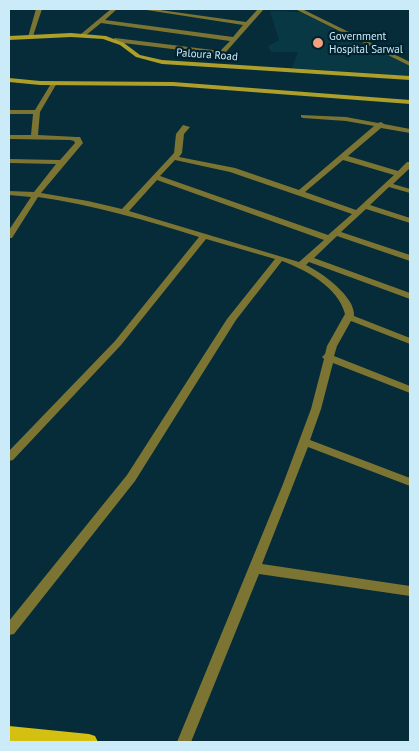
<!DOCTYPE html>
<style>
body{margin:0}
#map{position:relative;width:419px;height:751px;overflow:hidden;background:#052c38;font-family:"PT Sans",sans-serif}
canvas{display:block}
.frame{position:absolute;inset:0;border:10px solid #caebf7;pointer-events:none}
</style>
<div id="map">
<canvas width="419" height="751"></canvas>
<div class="frame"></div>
</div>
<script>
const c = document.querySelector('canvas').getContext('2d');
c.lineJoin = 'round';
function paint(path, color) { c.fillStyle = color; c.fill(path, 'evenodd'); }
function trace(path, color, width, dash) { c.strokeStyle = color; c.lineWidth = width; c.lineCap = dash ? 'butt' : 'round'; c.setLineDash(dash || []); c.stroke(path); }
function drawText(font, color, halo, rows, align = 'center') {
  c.font = font + ' "PT Sans",sans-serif'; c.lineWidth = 4.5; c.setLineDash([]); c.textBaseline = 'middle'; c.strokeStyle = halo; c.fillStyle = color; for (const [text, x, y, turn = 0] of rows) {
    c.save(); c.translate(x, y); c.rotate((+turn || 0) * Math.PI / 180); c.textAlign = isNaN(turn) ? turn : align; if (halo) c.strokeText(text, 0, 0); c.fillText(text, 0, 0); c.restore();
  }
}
paint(new Path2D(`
 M 270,11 L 300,12 L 410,66 L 410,76 L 292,68 L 298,52 L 271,52 L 268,46 L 279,40 Z`), '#093845');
paint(new Path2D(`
 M 36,9 L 42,9 L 33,36 L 28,37 Z
 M 111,9 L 117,9 L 105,20 L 233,37 L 243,25 L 140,9 L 153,9 L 246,22 L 258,9 L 264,9 L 225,53 L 213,54 L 115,42 L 112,40 L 115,38 L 213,50 L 221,50 L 230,41 L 101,23 L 85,36 L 81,36 L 81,34 Z
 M 295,9 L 302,9 L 410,62 L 410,66 Z
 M 52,82 L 57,83 L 40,112 L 38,135 L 77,137 L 80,137 L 83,143 L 41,193 L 88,201 L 122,209 L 174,153 L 176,134 L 183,125 L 190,127 L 184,134 L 182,153 L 179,157 L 235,168 L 299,190 L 374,126 L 346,121 L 303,118 L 301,117 L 301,115 L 346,117 L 378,123 L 381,122 L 384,124 L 410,129 L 410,133 L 381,128 L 348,156 L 398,171 L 407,162 L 410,162 L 410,168 L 393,184 L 410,189 L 410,193 L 389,187 L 370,205 L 410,218 L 410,223 L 366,209 L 341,232 L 410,255 L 410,261 L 337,236 L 314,258 L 410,293 L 410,299 L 309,262 L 306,265 C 321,272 356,297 354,316 L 410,338 L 410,344 L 351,321 L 337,346 L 334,356 L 410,386 L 410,393 L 333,363 L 321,409 L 310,440 L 410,478 L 410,486 L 308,447 L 262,564 L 410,586 L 410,596 L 259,574 L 191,742 L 177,742 L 283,484 L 311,409 L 324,359 L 322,357 L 325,354 L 327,346 L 345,314 C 338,287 306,270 282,261 L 236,320 L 135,481 L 14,634 L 9,635 L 9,621 L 127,475 L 227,319 L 275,259 L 206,239 L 121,345 L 13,460 L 9,461 L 9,451 L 115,341 L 199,237 C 146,220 93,205 38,197 L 12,238 L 9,238 L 9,230 L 31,197 L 9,195 L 9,191 L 34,192 L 56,164 L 9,163 L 9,159 L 60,160 L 75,143 L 74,141 L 70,140 L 9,139 L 9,135 L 31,135 L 33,114 L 9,114 L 9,110 L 35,110 ZM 175,160 L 230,172 L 352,214 L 328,235 L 160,176 ZM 343,160 L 394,175 L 356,210 L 305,192 ZM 157,180 L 324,240 L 299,262 L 129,211 Z`), '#7c7432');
paint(new Path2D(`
 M 71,33 L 106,36 L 124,43 L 140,55 L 162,60 L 410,76 L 410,80 L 162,64 L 136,57 L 120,45 L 103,39 L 71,37 L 9,40 L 9,36 Z
 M 9,78 L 40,81 L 173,82 L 410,100 L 410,104 L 173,86 L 40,85 L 9,82 Z`), '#ad9f2a');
paint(new Path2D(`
 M 9,726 L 89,734 L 95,736 L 98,742 L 9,742 Z`), '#d3c010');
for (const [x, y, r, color] of [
 [318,43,6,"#f2a080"]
]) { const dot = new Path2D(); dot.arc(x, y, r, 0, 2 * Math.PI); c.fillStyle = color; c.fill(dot); trace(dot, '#00222e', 2); }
drawText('11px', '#caebf7', '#00222e', [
 ["Government",329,37],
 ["Hospital Sarwal",329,50]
], 'left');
drawText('11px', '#caebf7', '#00222e', [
 ["Paloura Road",207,55,4]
]);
</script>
